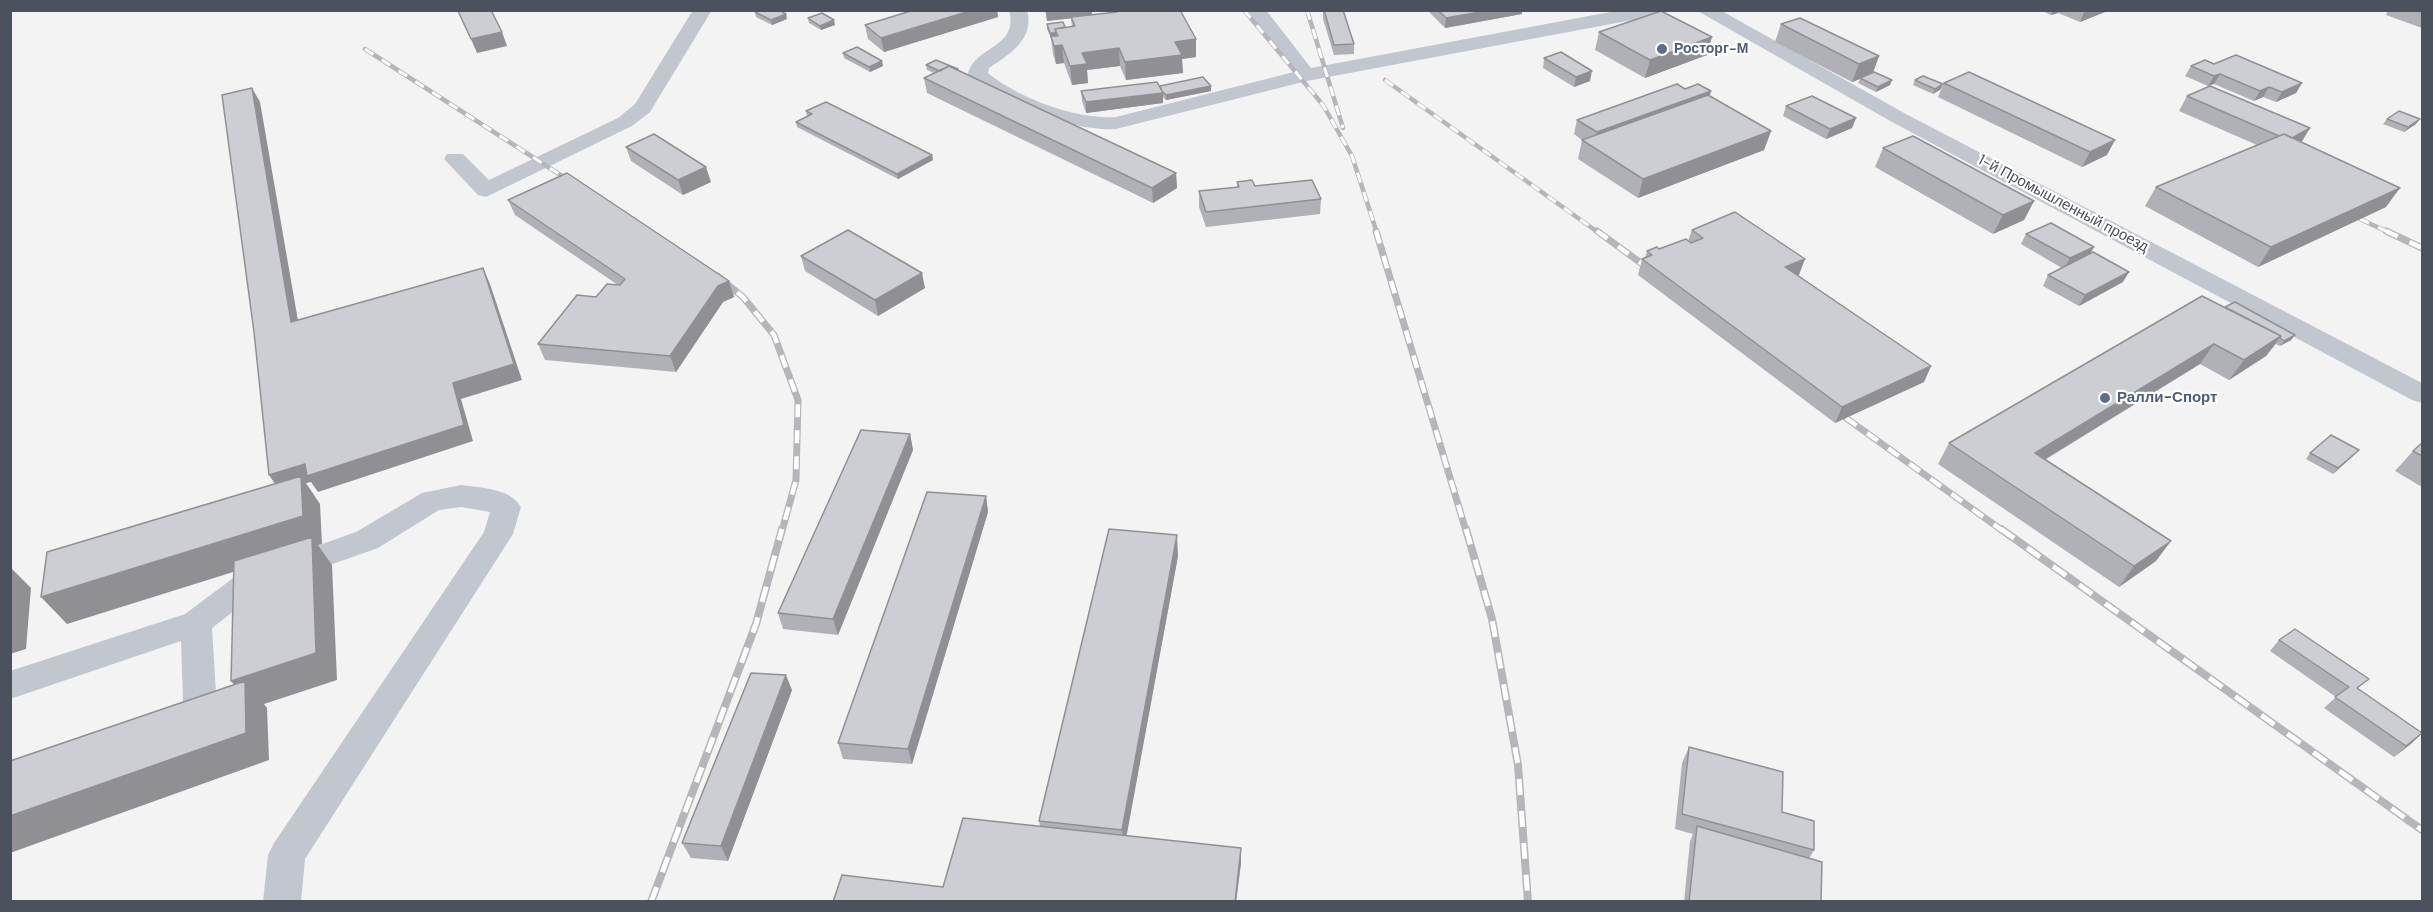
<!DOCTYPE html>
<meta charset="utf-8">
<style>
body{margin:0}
#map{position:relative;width:2433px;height:912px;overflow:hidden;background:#f4f3f3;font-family:"DM Sans",sans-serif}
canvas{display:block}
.frame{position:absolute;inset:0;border:12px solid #4c525d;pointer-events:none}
</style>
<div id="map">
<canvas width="2433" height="912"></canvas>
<div class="frame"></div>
</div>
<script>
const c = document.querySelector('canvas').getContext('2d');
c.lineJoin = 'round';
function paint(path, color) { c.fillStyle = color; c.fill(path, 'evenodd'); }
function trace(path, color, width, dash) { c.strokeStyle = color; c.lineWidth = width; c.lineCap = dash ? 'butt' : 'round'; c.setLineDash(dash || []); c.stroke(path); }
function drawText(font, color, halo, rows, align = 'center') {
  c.font = font + ' "DM Sans",sans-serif'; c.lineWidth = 4.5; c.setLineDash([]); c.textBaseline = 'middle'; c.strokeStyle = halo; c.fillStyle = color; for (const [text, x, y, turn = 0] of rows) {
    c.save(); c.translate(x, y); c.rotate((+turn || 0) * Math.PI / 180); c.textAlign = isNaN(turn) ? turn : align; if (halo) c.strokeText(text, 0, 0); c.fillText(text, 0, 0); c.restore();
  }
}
paint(new Path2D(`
 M 693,10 L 712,10 L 650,112 L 632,126 L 486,197 L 478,195 L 444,159 L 447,154 L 463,154 L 489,180 L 618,118 L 635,104 Z
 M 1009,10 L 1027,10 C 1035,39 1010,54 989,68 L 988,73 C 1018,98 1077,120 1116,117 L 1294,72 L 1247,10 L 1266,10 L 1311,68 L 1621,10 L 1663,10 L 1654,16 L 1307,81 L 1116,129 C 1079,132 990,105 968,74 C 975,45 1019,49 1009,10 Z
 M 1696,10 L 1720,10 L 1906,114 L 2422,383 L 2422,403 L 2412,400 L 1892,122 Z
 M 461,485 C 481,488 510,488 521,507 L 513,534 L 305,859 L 301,902 L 263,902 L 268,855 L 274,843 L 484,532 L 490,512 L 461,507 L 439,510 L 378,548 L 262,589 L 212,628 L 217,710 L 212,720 L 177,732 L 165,728 L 160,718 L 165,708 L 183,702 L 181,641 L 10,699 L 10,671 L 185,614 L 240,573 L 356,532 L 422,493 Z`), '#c2c7cf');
const railFar2 = new Path2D(`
 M 1244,10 L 1323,105 L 1352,156 L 1377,233
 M 1307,10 L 1343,128
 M 365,49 L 576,185
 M 1385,80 L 1599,233
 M 2360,219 L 2390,233`);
const railFar1 = new Path2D(`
 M 1376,231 L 1466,531
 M 1597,231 L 1645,266
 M 2386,231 L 2422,248
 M 717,276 L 743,297 L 774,335 L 798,400 L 796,480 L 782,531
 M 1846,418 L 2003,531`);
const rail = new Path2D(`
 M 1466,529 L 1492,619 L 1518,765 L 1528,902
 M 2001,529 L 2422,830
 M 651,902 L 756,624 L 782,529`);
trace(railFar2, '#b5b6bb', 4.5);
trace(railFar1, '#b5b6bb', 7);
trace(rail, '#b5b6bb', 8);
trace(railFar2, '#fff', 3, [10]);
trace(railFar1, '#fff', 4.5, [13]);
trace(rail, '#fff', 5, [16]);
paint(new Path2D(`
 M 914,10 L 997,10 L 998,17 L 884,52 L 868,39 L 865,25 Z
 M 1045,10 L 1092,10 L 1092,15 L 1115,12 L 1115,10 L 1180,10 L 1196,57 L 1182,59 L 1183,73 L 1126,80 L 1120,66 L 1087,70 L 1088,83 L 1072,85 L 1064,63 L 1056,64 L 1053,54 L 1051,38 L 1047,29 L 1047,24 L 1065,27 L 1072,27 L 1071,18 L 1047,21 Z
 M 1323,10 L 1354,44 L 1354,54 L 1334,55 L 1323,19 Z
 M 1427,10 L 1522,10 L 1522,14 L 1445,28 Z
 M 2040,10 L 2110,10 L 2080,22 L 2058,13 L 2051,15 Z
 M 2388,10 L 2422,10 L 2422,28 L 2386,15 Z
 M 755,12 L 787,19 L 772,25 L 756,17 Z
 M 808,18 L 835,25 L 821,30 L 809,23 Z
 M 1781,24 L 1879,56 L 1873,73 L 1890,85 L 1876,92 L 1858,83 L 1860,79 L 1852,82 L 1775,42 Z
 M 1599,32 L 1707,55 L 1645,78 L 1595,50 Z
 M 843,53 L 883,66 L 870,72 L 844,58 Z
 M 1544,58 L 1590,81 L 1574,87 L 1543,68 Z
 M 2214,64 L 2302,83 L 2296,93 L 2276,102 L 2263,97 L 2254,101 L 2214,84 L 2208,86 L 2185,76 L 2191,66 Z
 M 926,65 L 958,69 L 959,71 L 1176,173 L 1177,188 L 1153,203 L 927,93 L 924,78 L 934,73 L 927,70 Z
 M 1915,80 L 1941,89 L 1933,94 L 1913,85 Z
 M 1944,83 L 2107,155 L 2082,167 L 1938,97 Z
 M 1160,86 L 1211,91 L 1166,100 L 1163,97 L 1163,103 L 1086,113 L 1082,101 L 1081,91 Z
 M 1685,89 L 1710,96 L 1771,131 L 1764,150 L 1638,198 L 1578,159 L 1582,140 L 1574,134 L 1577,120 Z
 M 2187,96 L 2310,128 L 2301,142 L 2386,207 L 2258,267 L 2145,206 L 2156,187 L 2257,145 L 2179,111 Z
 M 1786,106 L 1856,118 L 1852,128 L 1826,139 L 1783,116 Z
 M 806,111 L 932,155 L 933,160 L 898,179 L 797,127 L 796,122 L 807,116 Z
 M 2387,119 L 2416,124 L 2404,132 L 2383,124 Z
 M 626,147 L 711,182 L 683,195 L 631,161 Z
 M 1883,148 L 2034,201 L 2024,220 L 1993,234 L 1875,167 Z
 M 1237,182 L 1321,199 L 1320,214 L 1206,227 L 1199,207 L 1199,191 L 1237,187 Z
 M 508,200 L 729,281 L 734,297 L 723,302 L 676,372 L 545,360 L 538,344 L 596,297 L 618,285 L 515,215 Z
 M 1692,230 L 1799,275 L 1798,275 L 1931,366 L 1924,382 L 1835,423 L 1638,275 L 1642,259 L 1645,258 L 1647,251 L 1659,249 L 1688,241 Z
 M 2026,234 L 2091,253 L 2123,282 L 2079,306 L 2043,286 L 2048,275 L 2062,268 L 2021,244 Z
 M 801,256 L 925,288 L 878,316 L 805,271 Z
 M 2225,307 L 2295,335 L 2291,340 L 2280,346 L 2276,344 L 2266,356 L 2229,380 L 2200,364 L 2045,460 L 2156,561 L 2119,587 L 1938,464 L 1949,443 Z
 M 910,434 L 913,450 L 838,635 L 783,629 L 778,613 Z
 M 2422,443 L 2422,487 L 2395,471 L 2413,451 Z
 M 2310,453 L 2354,455 L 2333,474 L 2306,459 Z
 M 986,496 L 988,512 L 912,764 L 843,759 L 838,743 Z
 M 1178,556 L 1126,836 L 1241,863 L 1236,902 L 833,902 L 943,887 L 1040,826 L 1039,821 Z
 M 2279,640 L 2358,689 L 2422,733 L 2394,757 L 2324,708 L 2336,697 L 2270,651 Z
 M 792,690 L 728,861 L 691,858 L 682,843 Z
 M 1689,747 L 1782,812 L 1814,850 L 1809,859 L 1821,902 L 1684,902 L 1690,841 L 1693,834 L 1675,829 L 1682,763 Z`), '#b0b1b6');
paint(new Path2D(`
 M 973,10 L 997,10 L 998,17 L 884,52 L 881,38 Z
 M 1053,10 L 1092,10 L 1092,16 L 1047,21 L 1046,11 Z
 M 1491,10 L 1522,10 L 1522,14 L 1445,28 L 1446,18 Z
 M 2053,10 L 2059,10 L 2058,13 L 2051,15 Z
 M 2085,10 L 2110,10 L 2080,22 Z
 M 786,14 L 787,19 L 772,25 L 771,20 Z
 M 834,20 L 835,25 L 821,30 L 820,26 Z
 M 502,32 L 507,46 L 477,53 L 471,39 Z
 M 1050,33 L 1056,33 L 1056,38 L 1050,38 Z
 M 1712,37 L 1707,55 L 1645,78 L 1650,60 Z
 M 1196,39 L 1196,57 L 1182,59 L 1183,73 L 1126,80 L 1125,62 L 1175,42 Z
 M 1062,45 L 1064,63 L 1056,64 L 1054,46 Z
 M 1119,48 L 1120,66 L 1087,70 L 1088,83 L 1072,85 L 1070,66 L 1082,53 Z
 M 1879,56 L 1872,75 L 1860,78 L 1860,79 L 1852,82 L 1859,64 Z
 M 882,61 L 883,66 L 870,72 L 869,67 Z
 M 1592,71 L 1590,81 L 1574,87 L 1576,77 Z
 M 2220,74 L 2214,84 L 2208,86 L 2214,76 Z
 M 1892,80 L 1890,85 L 1876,92 L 1878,87 Z
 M 2302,83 L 2296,93 L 2276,102 L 2282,92 Z
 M 1943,84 L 1941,89 L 1933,94 L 1935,89 Z
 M 1211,86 L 1211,91 L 1166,100 L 1166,95 Z
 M 2269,87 L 2263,97 L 2254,101 L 2260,91 Z
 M 252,88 L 260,102 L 301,338 L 291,322 Z
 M 1711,91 L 1707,106 L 1594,147 L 1597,132 Z
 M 1163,93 L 1163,103 L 1086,113 L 1086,102 Z
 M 1856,118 L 1852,128 L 1826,139 L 1830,129 Z
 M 2420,119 L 2416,124 L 2404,132 L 2408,127 Z
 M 2310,128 L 2301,143 L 2288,140 Z
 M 1771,131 L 1764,150 L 1638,198 L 1643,179 Z
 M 2115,140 L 2107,155 L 2082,167 L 2090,152 Z
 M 932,155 L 933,160 L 898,179 L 897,174 Z
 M 706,167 L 711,182 L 683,195 L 678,180 Z
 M 1176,173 L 1177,188 L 1153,203 L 1152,188 Z
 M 2400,188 L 2386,207 L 2258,267 L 2271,247 Z
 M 2034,201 L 2024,220 L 1993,234 L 2003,215 Z
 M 2094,247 L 2088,258 L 2064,269 L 2070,258 Z
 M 1805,259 L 1799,275 L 1780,283 L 1785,267 Z
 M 483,268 L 490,284 L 522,380 L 461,399 L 473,441 L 318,492 L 311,482 L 306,483 L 320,504 L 322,544 L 318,545 L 332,565 L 337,680 L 264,704 L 267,708 L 269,760 L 10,853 L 10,816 L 245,698 L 231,681 L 313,547 L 67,624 L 41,597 L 280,491 L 269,475 L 305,464 L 453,383 Z
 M 2129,272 L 2123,282 L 2079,306 L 2085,295 Z
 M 922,273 L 925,288 L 878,316 L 875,300 Z
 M 729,281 L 734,297 L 723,302 L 676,372 L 670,356 L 718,286 Z
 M 2295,335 L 2291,340 L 2280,346 L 2284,341 Z
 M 2281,336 L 2266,356 L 2229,380 L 2244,360 Z
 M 2214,344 L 2200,364 L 2022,473 L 2035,453 Z
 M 1931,366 L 1924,382 L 1835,423 L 1842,407 Z
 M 910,434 L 913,450 L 838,635 L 833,619 Z
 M 2359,450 L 2354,455 L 2333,474 L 2338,468 Z
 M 986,496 L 988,512 L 912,764 L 908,749 Z
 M 1177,535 L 1178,556 L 1124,850 L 1122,830 Z
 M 2171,541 L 2156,561 L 2119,587 L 2134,566 Z
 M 10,567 L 31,588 L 26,649 L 10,654 Z
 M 786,675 L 792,690 L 728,861 L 721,846 Z
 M 2422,733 L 2411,744 L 2394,757 L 2406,746 Z
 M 1241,848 L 1241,863 L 1236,902 L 1235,902 Z`), '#909094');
const building = new Path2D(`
 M 491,10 L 502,32 L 471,39 L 458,11 Z
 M 759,10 L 779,10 L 786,14 L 771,20 L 755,12 Z
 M 914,10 L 973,10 L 881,38 L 865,25 Z
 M 1116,10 L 1180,10 L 1196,39 L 1175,42 L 1182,55 L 1125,62 L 1119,48 L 1082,53 L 1087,64 L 1070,66 L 1062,45 L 1054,46 L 1051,36 L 1058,36 L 1055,29 L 1075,26 L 1071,17 L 1117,12 Z
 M 1324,10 L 1343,10 L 1354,44 L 1334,45 Z
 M 1438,10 L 1491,10 L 1446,18 Z
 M 1661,11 L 1712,37 L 1650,60 L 1599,32 Z
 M 822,13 L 834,20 L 820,26 L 808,18 Z
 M 1800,18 L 1879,56 L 1859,64 L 1781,24 Z
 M 1063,22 L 1065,27 L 1055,29 L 1056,33 L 1050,33 L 1047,24 Z
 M 857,47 L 882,61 L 869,67 L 843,53 Z
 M 1561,52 L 1592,71 L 1576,77 L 1544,58 Z
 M 2236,55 L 2302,83 L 2282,92 L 2269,87 L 2260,91 L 2220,74 L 2214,76 L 2191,66 L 2205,60 L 2214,64 Z
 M 936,60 L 958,69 L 957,70 L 949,66 L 940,71 L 926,65 Z
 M 949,66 L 1176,173 L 1152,188 L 924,78 Z
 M 1874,72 L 1892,80 L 1878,87 L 1860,78 Z
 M 1969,72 L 2115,140 L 2090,152 L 1944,83 Z
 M 1923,76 L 1943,84 L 1935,89 L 1915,80 Z
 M 1203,77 L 1211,86 L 1166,95 L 1162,91 L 1160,86 Z
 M 1157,82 L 1163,93 L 1086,102 L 1081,91 Z
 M 1677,84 L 1685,89 L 1698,84 L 1711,91 L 1597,132 L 1577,120 Z
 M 2210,86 L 2310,128 L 2292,138 L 2284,134 L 2279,136 L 2187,96 Z
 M 252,88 L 291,322 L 483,268 L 514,364 L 453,383 L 464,425 L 307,476 L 305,464 L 269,475 L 254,332 L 222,95 Z
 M 1708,95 L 1771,131 L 1643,179 L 1582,140 Z
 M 1812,96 L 1856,118 L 1830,129 L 1786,106 Z
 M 826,102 L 932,155 L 897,174 L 796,122 L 812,114 L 806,111 Z
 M 2399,111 L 2420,119 L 2408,127 L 2387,119 Z
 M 654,134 L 706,167 L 678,180 L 626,147 Z
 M 2284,134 L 2400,188 L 2271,247 L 2156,187 Z
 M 1913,136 L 2034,201 L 2003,215 L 1883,148 Z
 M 567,173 L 729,281 L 718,286 L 670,356 L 538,344 L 577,295 L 596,297 L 607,284 L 620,285 L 625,279 L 508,200 Z
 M 1252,180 L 1255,186 L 1312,180 L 1321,199 L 1206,212 L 1199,191 L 1239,187 L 1237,182 Z
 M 1735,212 L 1805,259 L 1785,267 L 1931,366 L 1842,407 L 1642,259 L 1652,255 L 1647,251 L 1657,247 L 1659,249 L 1686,239 L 1691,243 L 1703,238 L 1692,230 Z
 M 2051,223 L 2094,247 L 2070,258 L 2026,234 Z
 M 848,230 L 922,273 L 875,300 L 801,256 Z
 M 2093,252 L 2129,272 L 2085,295 L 2048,275 Z
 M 2202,296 L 2281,336 L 2244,360 L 2214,344 L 2035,453 L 2171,541 L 2134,566 L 1949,443 Z
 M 2235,302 L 2295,335 L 2284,341 L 2280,338 L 2281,336 L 2225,307 Z
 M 861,430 L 910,434 L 833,619 L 778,613 Z
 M 2331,435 L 2359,450 L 2338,468 L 2310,453 Z
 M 2422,443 L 2422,456 L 2413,451 Z
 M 301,476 L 303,516 L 41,597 L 47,552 Z
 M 927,492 L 986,496 L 908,749 L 838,743 Z
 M 1109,529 L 1177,535 L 1122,830 L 1039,821 Z
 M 312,537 L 316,653 L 231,681 L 234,561 Z
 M 2295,629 L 2369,679 L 2357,688 L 2422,733 L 2406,746 L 2335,697 L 2349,687 L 2279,640 Z
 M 751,673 L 786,675 L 721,846 L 682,843 Z
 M 245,681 L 246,733 L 10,816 L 10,761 Z
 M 1689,747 L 1783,772 L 1782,812 L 1814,821 L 1814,850 L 1682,814 Z
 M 963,818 L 1241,848 L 1235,902 L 833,902 L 842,875 L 943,887 Z
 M 1697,826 L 1822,862 L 1821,902 L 1689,902 Z`);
paint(building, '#cdced4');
trace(building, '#909094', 1.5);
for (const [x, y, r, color] of [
 [1662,49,6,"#5c6f8a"],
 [2105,398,6,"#5c6f8a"]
]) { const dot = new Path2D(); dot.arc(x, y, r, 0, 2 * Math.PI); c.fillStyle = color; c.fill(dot); trace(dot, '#fff', 2); }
drawText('bold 14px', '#4e5e75', '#fff', [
 ["Росторг-М",1674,49]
], 'left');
drawText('15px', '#4c525d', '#fff', [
 ["1-й Промышленный проезд",2063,204,28]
]);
drawText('bold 15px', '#4e5e75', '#fff', [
 ["Ралли-Спорт",2117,398]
], 'left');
</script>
